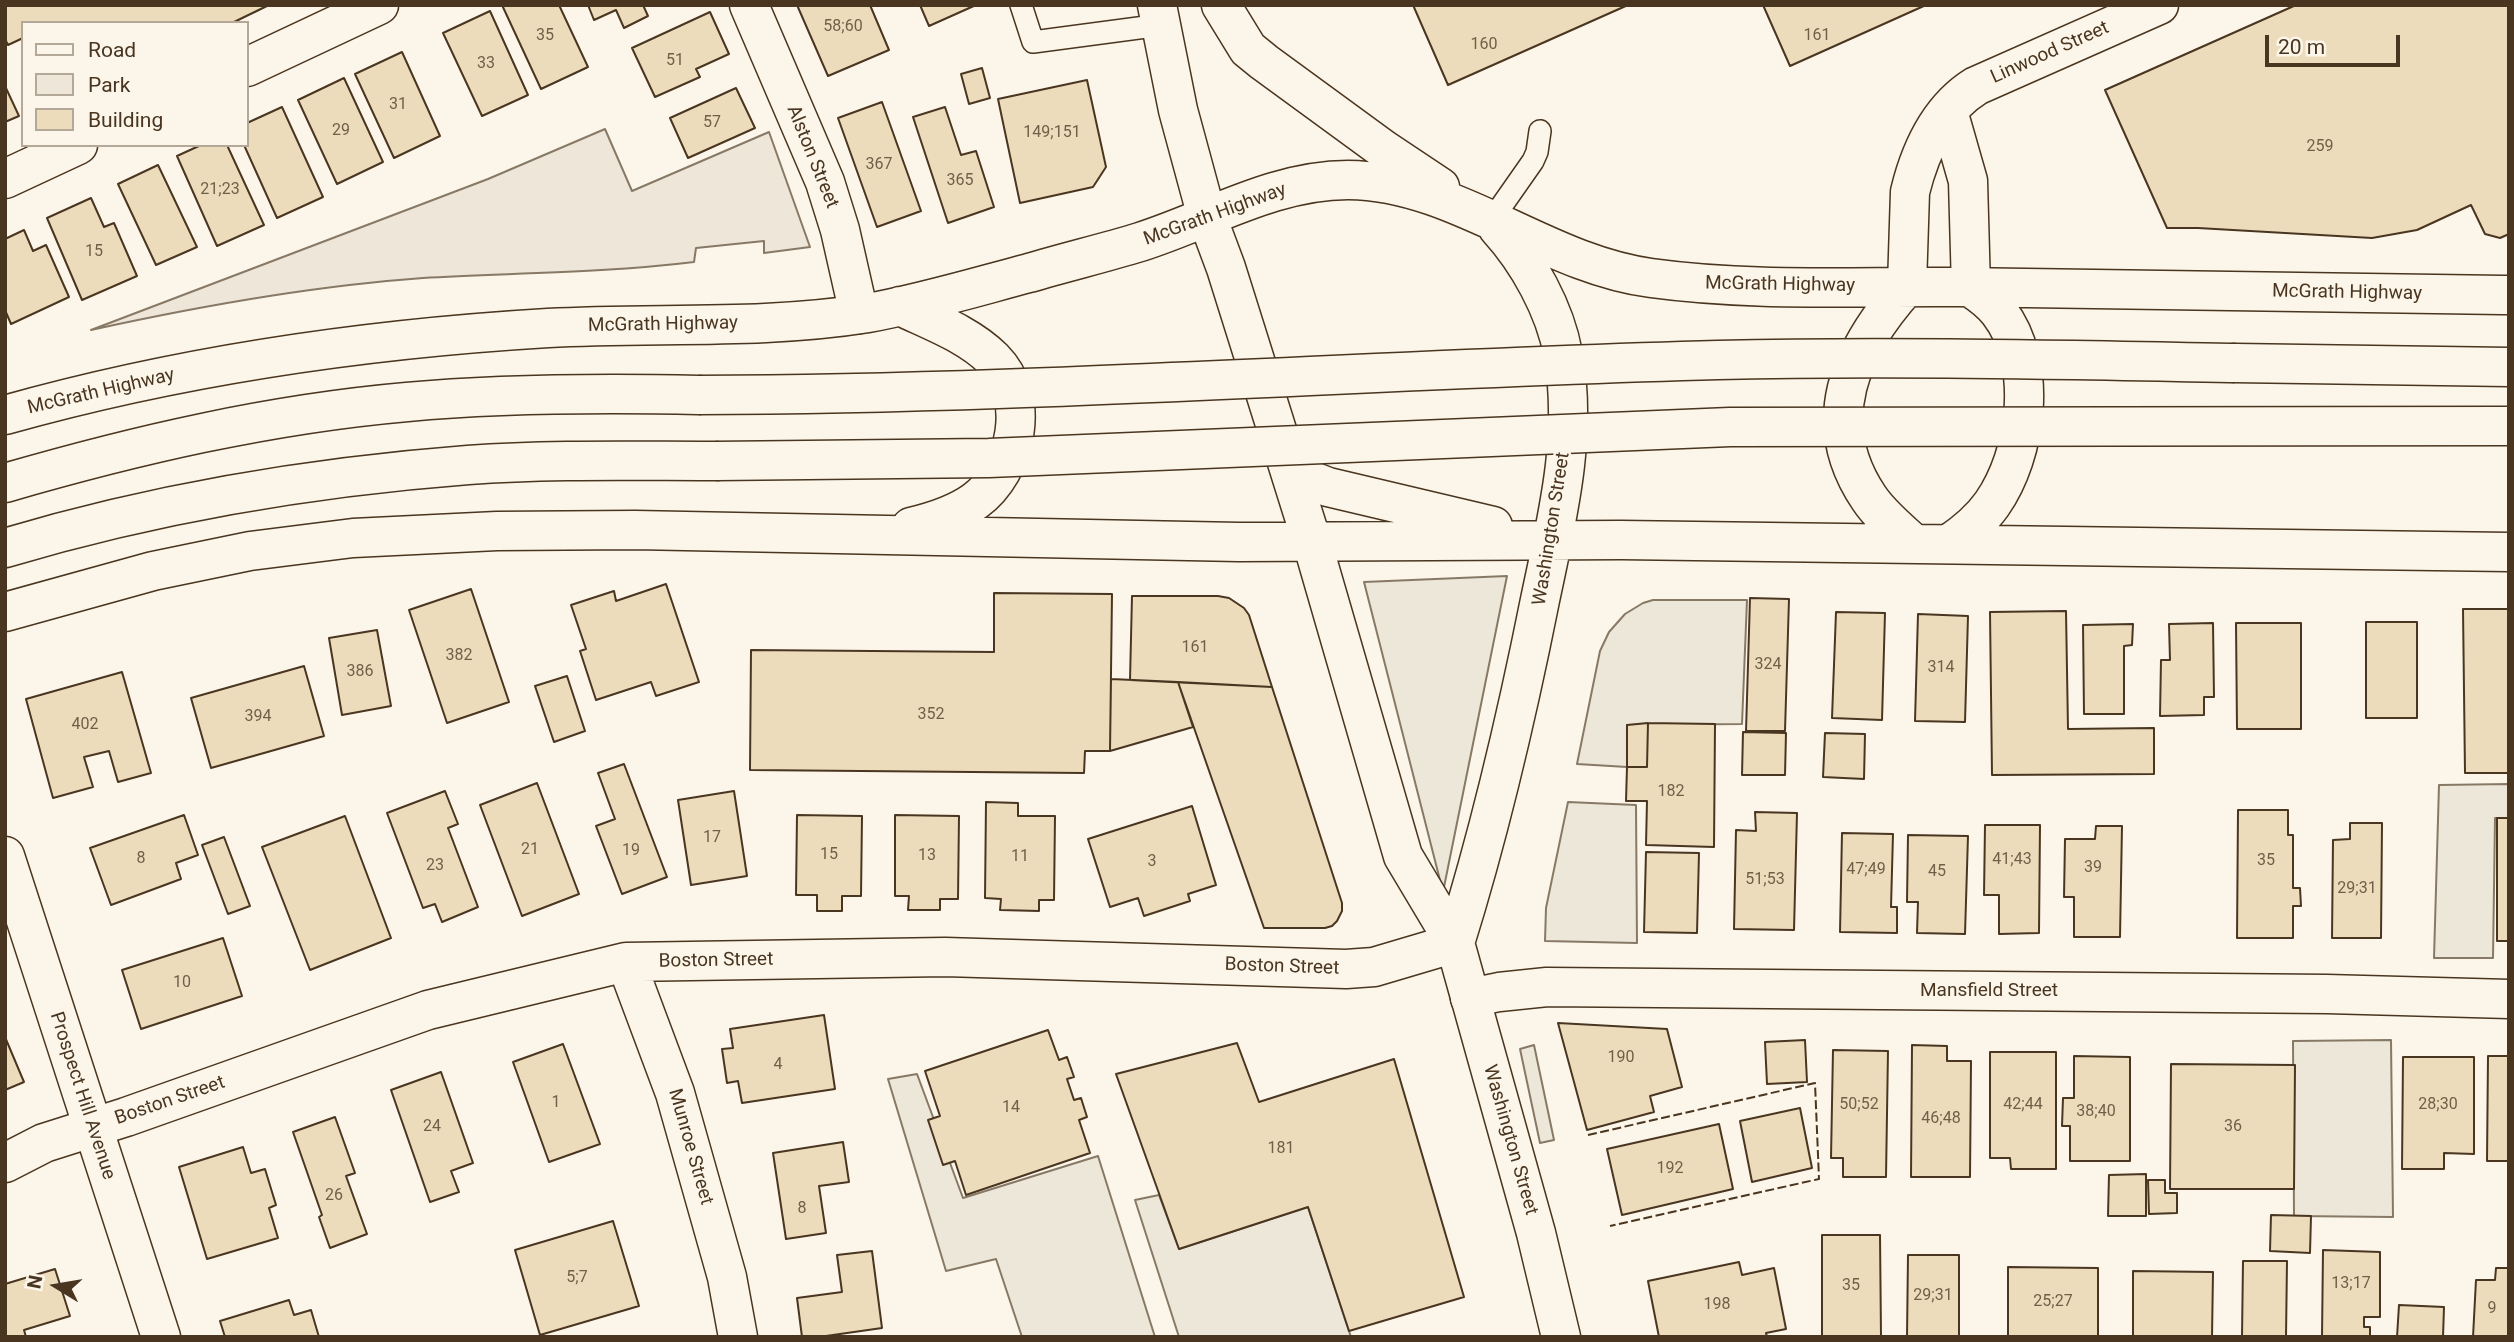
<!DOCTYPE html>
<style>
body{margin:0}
#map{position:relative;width:2514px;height:1342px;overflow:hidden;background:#fbf6e9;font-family:Roboto,sans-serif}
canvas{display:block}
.frame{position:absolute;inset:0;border:7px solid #4a3520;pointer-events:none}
.legend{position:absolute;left:21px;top:21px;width:228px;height:126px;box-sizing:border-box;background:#fbf6e9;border:2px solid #b4a999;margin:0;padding:9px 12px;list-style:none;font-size:21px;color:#4a3520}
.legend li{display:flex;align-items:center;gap:14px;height:35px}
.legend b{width:35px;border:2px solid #b4a999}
.north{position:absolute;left:21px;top:1251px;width:70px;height:70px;-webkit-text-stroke:5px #fbf6e9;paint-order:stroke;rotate:281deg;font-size:19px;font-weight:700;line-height:28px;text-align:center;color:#4a3520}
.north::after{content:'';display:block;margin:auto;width:24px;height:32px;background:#4a3520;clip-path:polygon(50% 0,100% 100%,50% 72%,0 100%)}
.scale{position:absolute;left:2265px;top:35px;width:135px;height:32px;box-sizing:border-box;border:4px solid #4a3520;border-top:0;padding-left:9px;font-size:21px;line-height:24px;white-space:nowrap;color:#4a3520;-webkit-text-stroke:5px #fbf6e9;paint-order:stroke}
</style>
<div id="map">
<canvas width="2514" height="1342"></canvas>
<div class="frame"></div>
<ul class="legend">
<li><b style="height:9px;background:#fbf6e9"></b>Road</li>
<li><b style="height:19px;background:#ede6d9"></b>Park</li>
<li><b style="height:19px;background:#ecdcbc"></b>Building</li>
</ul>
<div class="north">N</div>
<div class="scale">20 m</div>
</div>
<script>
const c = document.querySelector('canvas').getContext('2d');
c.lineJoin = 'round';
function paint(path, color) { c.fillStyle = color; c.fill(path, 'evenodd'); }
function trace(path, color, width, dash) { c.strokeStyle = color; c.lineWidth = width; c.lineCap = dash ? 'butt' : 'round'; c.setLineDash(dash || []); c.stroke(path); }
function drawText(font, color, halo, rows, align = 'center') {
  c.font = font + ' Roboto,sans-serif'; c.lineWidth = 5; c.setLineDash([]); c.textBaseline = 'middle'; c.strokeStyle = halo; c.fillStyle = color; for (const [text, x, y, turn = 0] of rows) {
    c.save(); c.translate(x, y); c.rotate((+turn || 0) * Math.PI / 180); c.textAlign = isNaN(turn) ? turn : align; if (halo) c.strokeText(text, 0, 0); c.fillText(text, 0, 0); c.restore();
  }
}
const green = new Path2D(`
 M 605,129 L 632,191 L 769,132 L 810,247 L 764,253 L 764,241 L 696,248 L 694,262 C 604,273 513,273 423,278 C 311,286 200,306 91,330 L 488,179 Z`);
paint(green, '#ede6d9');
trace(green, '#887966', 2);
const parking = new Path2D(`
 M 1507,576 L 1443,892 L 1364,582 Z
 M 1653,600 L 1747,600 L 1742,724 L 1627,725 L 1627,767 L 1577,764 L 1600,651 L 1609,632 L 1625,614 L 1643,603 Z
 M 2509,784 L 2509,818 L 2495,818 L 2493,958 L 2434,958 L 2439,785 Z
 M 1568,802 L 1636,805 L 1637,943 L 1545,941 L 1546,908 Z
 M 2391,1040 L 2393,1217 L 2294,1216 L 2293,1041 Z
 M 1534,1045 L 1554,1140 L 1540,1143 L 1520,1049 Z
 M 917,1074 L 963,1198 L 1098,1156 L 1155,1337 L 1022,1337 L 996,1259 L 946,1271 L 888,1079 Z
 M 1159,1195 L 1179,1249 L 1308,1207 L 1351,1337 L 1179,1337 L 1135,1200 Z`);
paint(parking, '#ede7d9');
trace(parking, '#887966', 2);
const building = new Path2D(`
 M 5,5 L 269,5 L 232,23 L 23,23 L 23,38 L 8,45 L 5,39 Z
 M 502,5 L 559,5 L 588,67 L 541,89 Z
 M 588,5 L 643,5 L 648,16 L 624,28 L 616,10 L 594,20 Z
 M 797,5 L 870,5 L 889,50 L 828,76 Z
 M 920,5 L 976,5 L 929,26 Z
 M 1413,5 L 1628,5 L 1448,85 Z
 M 1763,5 L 1926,5 L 1790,66 Z
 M 2296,5 L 2509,5 L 2509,234 L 2500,238 L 2485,234 L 2471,205 L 2417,230 L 2372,238 L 2198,228 L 2167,228 L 2105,90 Z
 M 490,11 L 528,95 L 482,116 L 443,33 Z
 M 710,12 L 729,54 L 696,69 L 700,77 L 655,97 L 632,48 Z
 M 402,52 L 440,136 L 394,158 L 355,74 Z
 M 982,68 L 990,98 L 969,104 L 961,74 Z
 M 344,78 L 383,162 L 337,184 L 298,100 Z
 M 1087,80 L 1106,167 L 1093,187 L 1020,203 L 998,99 Z
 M 5,86 L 19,116 L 5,122 Z
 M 736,88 L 755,128 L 688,158 L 670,118 Z
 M 882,102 L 921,211 L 877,227 L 838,118 Z
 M 282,107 L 323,197 L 277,218 L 244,145 L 247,145 L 247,123 Z
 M 945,107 L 961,155 L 976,151 L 994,207 L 948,223 L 913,117 Z
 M 201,145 L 227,145 L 264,225 L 217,246 L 177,156 Z
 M 158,165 L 197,247 L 156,265 L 118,184 Z
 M 91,198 L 104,227 L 114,223 L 137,276 L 82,300 L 47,218 Z
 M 24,230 L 33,251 L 46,245 L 69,297 L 11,324 L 5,310 L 5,239 Z
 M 666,584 L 699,682 L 656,696 L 651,682 L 596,700 L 580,651 L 586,649 L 571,605 L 614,591 L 616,601 Z
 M 471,589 L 509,702 L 447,723 L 409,610 Z
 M 994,593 L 1112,594 L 1110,751 L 1085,751 L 1084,773 L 750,770 L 751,650 L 994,652 Z
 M 1132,596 L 1218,596 L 1229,598 L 1244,608 L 1249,615 L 1272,687 L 1130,680 Z
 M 1750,598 L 1789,599 L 1785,731 L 1746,731 Z
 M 2463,609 L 2509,609 L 2509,773 L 2465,773 Z
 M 2066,611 L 2068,729 L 2154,728 L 2154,774 L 1992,775 L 1990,612 Z
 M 1836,612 L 1885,613 L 1882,720 L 1832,718 Z
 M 1918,614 L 1968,616 L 1965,722 L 1915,721 Z
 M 2366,622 L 2417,622 L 2417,718 L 2366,718 Z
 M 2213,623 L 2214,697 L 2204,697 L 2204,715 L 2160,716 L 2161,660 L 2170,660 L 2169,624 Z
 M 2236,623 L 2301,623 L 2301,729 L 2237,729 Z
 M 2133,624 L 2132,645 L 2124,646 L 2124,714 L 2084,714 L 2083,625 Z
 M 377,630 L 391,706 L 342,715 L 329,638 Z
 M 304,666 L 324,736 L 211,768 L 191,698 Z
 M 122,672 L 151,773 L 118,782 L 109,751 L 84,757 L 93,787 L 53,798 L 26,699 Z
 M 567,676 L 585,731 L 554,742 L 535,686 Z
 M 1111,679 L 1178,682 L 1193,727 L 1110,751 Z
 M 1178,682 L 1272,687 L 1342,903 L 1342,911 L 1337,921 L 1332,926 L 1325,928 L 1264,928 Z
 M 1648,723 L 1715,724 L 1714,847 L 1646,845 L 1647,801 L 1626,801 L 1627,767 L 1647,767 Z
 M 1648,723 L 1647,767 L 1627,767 L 1627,725 Z
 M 1743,732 L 1786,733 L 1785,775 L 1742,775 Z
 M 1825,733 L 1865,734 L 1864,779 L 1823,777 Z
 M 624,764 L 667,877 L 622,894 L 596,826 L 615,819 L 598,773 Z
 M 537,783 L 579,894 L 522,916 L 480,805 Z
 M 445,791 L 458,824 L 448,828 L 478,907 L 442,922 L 435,904 L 423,908 L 387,813 Z
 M 734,791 L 747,876 L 691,885 L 678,800 Z
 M 986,802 L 1018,803 L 1018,816 L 1055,816 L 1054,900 L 1039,900 L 1039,911 L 1000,910 L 1001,899 L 985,898 Z
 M 1192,806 L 1216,885 L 1188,894 L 1190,901 L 1144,916 L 1138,898 L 1110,907 L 1088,839 Z
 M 2238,810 L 2288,810 L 2288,835 L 2293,835 L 2293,888 L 2300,888 L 2301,906 L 2293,906 L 2293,938 L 2237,938 Z
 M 1755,812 L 1797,813 L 1794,930 L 1734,929 L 1736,830 L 1756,831 Z
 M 184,815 L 198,855 L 176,863 L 181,879 L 111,905 L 90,848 Z
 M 797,815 L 862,816 L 861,896 L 842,896 L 842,911 L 817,911 L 817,895 L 796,895 Z
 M 895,815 L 959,816 L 958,899 L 940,899 L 940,910 L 908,910 L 909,896 L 895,896 Z
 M 345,816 L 391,938 L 310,970 L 262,847 Z
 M 2497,818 L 2509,818 L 2509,941 L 2497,941 Z
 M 2350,823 L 2382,823 L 2381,938 L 2332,938 L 2333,840 L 2350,839 Z
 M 1985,825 L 2040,825 L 2039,933 L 1999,934 L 1999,895 L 1984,895 Z
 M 2096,826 L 2122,826 L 2120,937 L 2074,937 L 2074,897 L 2064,897 L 2065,839 L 2095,839 Z
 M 1842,833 L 1893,834 L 1891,907 L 1897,907 L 1897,933 L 1840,932 Z
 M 1908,835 L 1968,836 L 1965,934 L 1917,933 L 1918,902 L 1907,902 Z
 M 224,837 L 250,906 L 228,914 L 202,845 Z
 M 1646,852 L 1699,853 L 1697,933 L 1644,932 Z
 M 223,938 L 242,996 L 141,1029 L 122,970 Z
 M 824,1015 L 835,1089 L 742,1103 L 738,1081 L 727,1083 L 722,1049 L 733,1048 L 730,1029 Z
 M 1558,1023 L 1667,1029 L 1682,1087 L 1650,1096 L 1654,1112 L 1587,1130 Z
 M 1048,1030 L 1059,1060 L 1067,1057 L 1074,1077 L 1067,1079 L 1074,1100 L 1081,1098 L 1087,1117 L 1079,1120 L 1090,1153 L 966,1195 L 955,1161 L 943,1165 L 928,1120 L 940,1116 L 925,1071 Z
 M 5,1037 L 24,1082 L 5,1090 Z
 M 1805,1040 L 1807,1082 L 1767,1084 L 1765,1042 Z
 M 1237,1043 L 1259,1102 L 1394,1059 L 1464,1297 L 1349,1331 L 1308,1207 L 1179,1249 L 1116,1074 Z
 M 563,1044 L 600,1144 L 549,1162 L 513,1062 Z
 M 1912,1045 L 1947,1046 L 1947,1061 L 1971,1061 L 1970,1177 L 1911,1177 Z
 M 1833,1050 L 1888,1051 L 1886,1177 L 1843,1177 L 1843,1158 L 1831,1158 Z
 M 1990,1052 L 2056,1052 L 2056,1169 L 2011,1169 L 2010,1158 L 1990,1158 Z
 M 2074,1056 L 2130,1057 L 2130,1161 L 2070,1161 L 2070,1126 L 2062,1126 L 2063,1098 L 2074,1098 Z
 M 2488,1056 L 2509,1056 L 2509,1161 L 2487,1161 Z
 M 2403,1057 L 2474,1057 L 2474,1154 L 2444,1153 L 2444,1169 L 2402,1169 Z
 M 2171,1064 L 2295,1065 L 2294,1189 L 2170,1189 Z
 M 441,1072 L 473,1163 L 451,1171 L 459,1192 L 430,1202 L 391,1090 Z
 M 1800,1108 L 1812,1168 L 1752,1182 L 1740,1121 Z
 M 335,1117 L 355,1173 L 346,1176 L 367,1234 L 330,1248 L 319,1217 L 322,1215 L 293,1132 Z
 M 1719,1124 L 1733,1189 L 1622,1215 L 1607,1149 Z
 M 843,1142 L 849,1182 L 819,1186 L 826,1233 L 786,1239 L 773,1153 Z
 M 243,1147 L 251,1173 L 265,1169 L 276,1205 L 269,1208 L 278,1238 L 207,1259 L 179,1167 Z
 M 2146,1174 L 2146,1216 L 2108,1216 L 2109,1175 Z
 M 2148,1180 L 2165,1180 L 2165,1193 L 2177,1193 L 2177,1213 L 2149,1214 Z
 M 2271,1215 L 2311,1216 L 2310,1253 L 2270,1251 Z
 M 613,1221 L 639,1306 L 540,1335 L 515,1250 Z
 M 1822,1235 L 1880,1235 L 1881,1337 L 1822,1337 Z
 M 2323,1250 L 2380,1252 L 2380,1317 L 2364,1317 L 2364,1327 L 2370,1327 L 2370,1337 L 2322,1337 Z
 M 872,1251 L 882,1328 L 819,1337 L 802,1337 L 797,1298 L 842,1292 L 837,1255 Z
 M 1908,1255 L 1959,1255 L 1959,1337 L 1907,1337 Z
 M 2243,1261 L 2287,1261 L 2286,1337 L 2242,1337 Z
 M 1739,1262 L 1742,1275 L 1774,1268 L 1786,1329 L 1766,1333 L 1767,1337 L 1659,1337 L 1648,1281 Z
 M 2008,1267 L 2098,1268 L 2098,1337 L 2008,1337 Z
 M 2496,1268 L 2509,1268 L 2509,1337 L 2473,1337 L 2476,1280 L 2495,1280 Z
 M 55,1269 L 70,1316 L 24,1330 L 26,1337 L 5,1337 L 5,1284 Z
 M 2133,1271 L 2213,1272 L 2212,1337 L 2133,1337 Z
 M 289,1300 L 294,1315 L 311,1310 L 319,1337 L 225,1337 L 220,1321 Z
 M 2399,1305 L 2444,1307 L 2443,1337 L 2397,1337 Z`);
paint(building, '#ecdcbc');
trace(building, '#4a3520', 2);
const lane = new Path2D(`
 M 1021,5 L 1033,42 L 1161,25
 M 1491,221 L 1533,161 L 1537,152 L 1540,131`);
const street = new Path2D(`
 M 749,5 L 825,182 L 840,230 L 859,314
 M 247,67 L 379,5
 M 1948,111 L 1968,181 L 1971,288
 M 5,179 L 78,145
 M 1907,286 L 1910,192 C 1920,151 1939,109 1976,86 L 2159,5
 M 5,856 L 161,1337
 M 626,962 L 675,1093 L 727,1277 L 738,1337
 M 1470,998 L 1499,992 L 1547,987 L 2327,994 L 2509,999
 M 5,1163 L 44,1143 L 126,1117 L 428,1010 L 626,962 L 945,957 L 1346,969 L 1374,967 L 1455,943`);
const primary = new Path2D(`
 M 1157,5 L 1178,110 L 1207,217 L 1226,268 L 1312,542 L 1403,856 L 1455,943 L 1536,1233 L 1561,1337
 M 1221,5 L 1248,49 L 1264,62 L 1383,149 L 1440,187
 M 1907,286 C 1851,348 1817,421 1869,498 C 1881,516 1898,529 1914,544
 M 900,306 C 931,321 968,334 993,359 C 1032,398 1017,470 975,501 C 957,514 932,522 911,527
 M 5,415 C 183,365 364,339 548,328 C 654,322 762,330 868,313 C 923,303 976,287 1029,273 C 1066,262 1104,253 1140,242 C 1209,220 1274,180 1348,180 C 1457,181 1544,264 1651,278 C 1753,292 1855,286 1958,287 C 2141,290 2325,293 2509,295
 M 1287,462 L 1305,478 L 1328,487 L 1493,526
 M 1949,544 C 1965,533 1980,521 1992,504 C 2027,454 2039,364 1999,312 C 1991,302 1982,295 1971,288
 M 5,612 L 153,571 L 250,551 L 353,538 L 497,531 L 635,530 L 1239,542 L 1621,540 L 2509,552
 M 1455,943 C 1490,831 1517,715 1540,600 C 1557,519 1578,436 1563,354 C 1555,309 1528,261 1498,228`);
const highway = new Path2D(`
 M 2235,363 L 2509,367
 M 5,483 C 136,445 270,414 407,402 C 504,393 602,393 699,395
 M 5,548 C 156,503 311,477 468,465 C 550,459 633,461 716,461`);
trace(lane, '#4a3520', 24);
trace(street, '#4a3520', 41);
trace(primary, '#4a3520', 41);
trace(highway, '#4a3520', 41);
trace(lane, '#fbf6e9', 21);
trace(street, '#fbf6e9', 38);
trace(primary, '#fbf6e9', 38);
trace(highway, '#fbf6e9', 38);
const highwayBridge = new Path2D(`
 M 699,395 C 1039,394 1378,369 1718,360 C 1890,356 2063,360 2235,363
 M 716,461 L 989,458 L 1730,427 L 2509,426`);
trace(highwayBridge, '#4a3520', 41, []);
trace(highwayBridge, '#fbf6e9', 38);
trace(new Path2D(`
 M 1588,1135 L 1815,1083 L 1819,1179 L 1610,1226`), '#4a3520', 2, [9, 3.5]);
drawText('16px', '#725f47', null, [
 ["58;60",843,27],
 ["35",545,36],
 ["161",1817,36],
 ["160",1484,45],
 ["51",675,61],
 ["33",486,64],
 ["31",398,105],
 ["57",712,123],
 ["29",341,131],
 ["149;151",1052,133],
 ["259",2320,147],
 ["367",879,165],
 ["365",960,181],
 ["21;23",220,190],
 ["15",94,252],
 ["161",1195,648],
 ["382",459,656],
 ["324",1768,665],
 ["314",1941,668],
 ["386",360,672],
 ["352",931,715],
 ["394",258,717],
 ["402",85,725],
 ["182",1671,792],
 ["17",712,838],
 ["21",530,850],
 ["19",631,851],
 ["15",829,855],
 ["13",927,856],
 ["11",1020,857],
 ["8",141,859],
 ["41;43",2012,860],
 ["35",2266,861],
 ["3",1152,862],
 ["23",435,866],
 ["39",2093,868],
 ["47;49",1866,870],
 ["45",1937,872],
 ["51;53",1765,880],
 ["29;31",2357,889],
 ["10",182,983],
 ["190",1621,1058],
 ["4",778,1065],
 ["1",556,1103],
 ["50;52",1859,1105],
 ["42;44",2023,1105],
 ["28;30",2438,1105],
 ["14",1011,1108],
 ["38;40",2096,1112],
 ["46;48",1941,1119],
 ["24",432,1127],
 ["36",2233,1127],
 ["181",1281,1149],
 ["192",1670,1169],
 ["26",334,1196],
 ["8",802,1209],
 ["5;7",577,1278],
 ["13;17",2351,1284],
 ["35",1851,1286],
 ["29;31",1933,1296],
 ["25;27",2053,1302],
 ["198",1717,1305],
 ["9",2492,1309]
]);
drawText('19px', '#4a3520', '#fbf6e9', [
 ["Linwood Street",2050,53,-24],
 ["Alston Street",812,157,68],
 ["McGrath Highway",1215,215,-20],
 ["McGrath Highway",1780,285,1],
 ["McGrath Highway",2347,293,1],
 ["McGrath Highway",663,325,-1],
 ["McGrath Highway",101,392,-13],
 ["Washington Street",1552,529,-81],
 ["Boston Street",716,961,-1],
 ["Boston Street",1282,967,2],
 ["Mansfield Street",1989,991],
 ["Prospect Hill Avenue",82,1096,72],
 ["Boston Street",170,1101,-19],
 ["Washington Street",1510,1140,74],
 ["Munroe Street",690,1147,74]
]);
</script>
